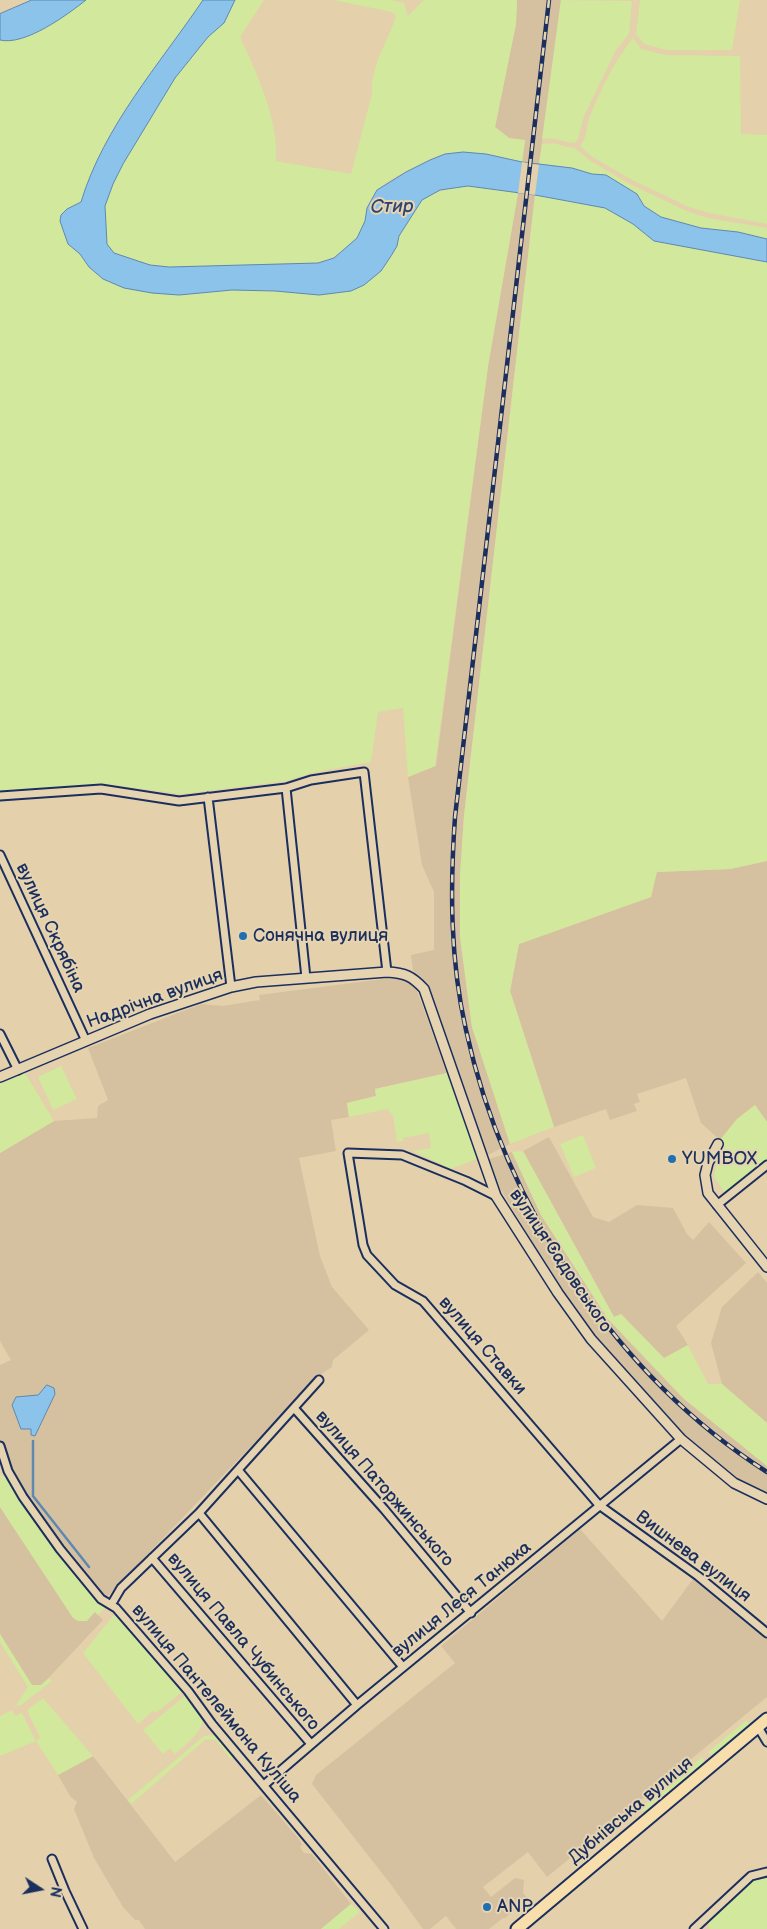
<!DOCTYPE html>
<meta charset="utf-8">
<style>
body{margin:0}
#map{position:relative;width:767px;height:1929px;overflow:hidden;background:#e4d0ab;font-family:"Balsamiq Sans",sans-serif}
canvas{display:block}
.north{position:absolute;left:15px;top:1864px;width:50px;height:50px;-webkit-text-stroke:4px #e6d4b1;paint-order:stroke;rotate:101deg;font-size:14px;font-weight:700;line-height:20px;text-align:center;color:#1b2f5e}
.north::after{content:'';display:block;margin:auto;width:18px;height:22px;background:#1b2f5e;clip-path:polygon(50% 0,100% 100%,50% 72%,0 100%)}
</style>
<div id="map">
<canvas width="767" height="1929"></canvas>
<div class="north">N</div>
</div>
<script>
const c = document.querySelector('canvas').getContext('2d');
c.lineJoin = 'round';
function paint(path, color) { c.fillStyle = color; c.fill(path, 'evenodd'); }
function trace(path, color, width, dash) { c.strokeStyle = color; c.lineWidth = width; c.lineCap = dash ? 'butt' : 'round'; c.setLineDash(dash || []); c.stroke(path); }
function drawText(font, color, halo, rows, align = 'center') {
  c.font = font + ' "Balsamiq Sans",sans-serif'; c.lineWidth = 4; c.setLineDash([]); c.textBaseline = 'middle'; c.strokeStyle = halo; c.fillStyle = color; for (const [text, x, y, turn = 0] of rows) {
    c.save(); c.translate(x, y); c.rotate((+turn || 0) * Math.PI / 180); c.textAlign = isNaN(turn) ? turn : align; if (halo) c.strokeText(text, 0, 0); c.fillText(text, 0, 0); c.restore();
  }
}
paint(new Path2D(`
 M 517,0 L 561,0 L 539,165 L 522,162 L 525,141 L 509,138 L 495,127 L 516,24 Z
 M 518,193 L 535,195 L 464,816 L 460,876 L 460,937 L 472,1027 L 510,1144 L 488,1155 L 429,988 L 421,977 L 413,971 L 411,955 L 434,950 L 434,892 L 422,865 L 408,777 L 436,766 L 488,366 Z
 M 767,861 L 767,1122 L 755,1105 L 737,1119 L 720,1140 L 701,1123 L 686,1078 L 637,1094 L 640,1102 L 634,1104 L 637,1111 L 610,1120 L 606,1109 L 554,1127 L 510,991 L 519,944 L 651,897 L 656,872 L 730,869 Z
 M 383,979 L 402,979 L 416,988 L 447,1073 L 375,1089 L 376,1096 L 347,1103 L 349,1117 L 331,1120 L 336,1151 L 299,1158 L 320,1256 L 332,1287 L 369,1330 L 333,1360 L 332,1367 L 318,1376 L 105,1599 L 62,1548 L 25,1496 L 10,1470 L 7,1457 L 0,1440 L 0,1365 L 11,1360 L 0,1341 L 0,1153 L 54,1121 L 97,1118 L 98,1106 L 108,1100 L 88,1048 L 201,1004 L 223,1006 L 260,1000 L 259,995 Z
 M 549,1137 L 593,1217 L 609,1222 L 637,1205 L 673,1208 L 687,1234 L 693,1240 L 709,1222 L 746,1263 L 676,1326 L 688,1345 L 664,1359 L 621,1314 L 614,1317 L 523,1151 Z
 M 512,1152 L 541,1215 L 608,1319 L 683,1398 L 767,1466 L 767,1494 L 737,1479 L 684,1436 L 595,1337 L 561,1290 L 500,1188 L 489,1159 Z
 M 758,1272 L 767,1283 L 767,1423 L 722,1384 L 711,1343 L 722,1307 Z
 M 0,1507 L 73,1617 L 95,1612 L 103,1620 L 41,1686 L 32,1685 L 29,1681 L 0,1634 Z
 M 580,1529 L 662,1621 L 693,1579 L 767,1639 L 767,1697 L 547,1877 L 528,1852 L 483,1887 L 491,1897 L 515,1878 L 524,1880 L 523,1893 L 528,1898 L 505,1918 L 503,1918 L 489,1929 L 456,1929 L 446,1916 L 430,1929 L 423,1929 L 389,1882 L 312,1784 L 316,1775 L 455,1663 L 441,1646 Z
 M 93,1756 L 175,1862 L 261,1795 L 299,1839 L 302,1845 L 300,1847 L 304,1853 L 312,1854 L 351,1904 L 321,1929 L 145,1929 L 139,1920 L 135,1920 L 123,1907 L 94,1858 L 74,1809 L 77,1802 L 70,1796 L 58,1775 Z`), '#d5c1a0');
paint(new Path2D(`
 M 86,0 L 203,0 C 159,65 104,126 81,202 L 67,209 L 68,244 L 80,254 L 89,267 L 124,288 L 179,295 L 232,290 L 275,291 L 319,295 L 381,271 L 397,246 L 399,236 L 407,223 L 422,200 L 428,196 L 450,188 L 468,186 L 518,193 L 488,366 L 435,766 L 408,777 L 403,708 L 378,712 L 371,762 L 311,773 L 286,781 L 182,794 L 105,784 L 0,791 L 0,40 C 25,46 67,15 86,0 Z
 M 235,0 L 264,0 L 240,37 C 257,73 279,121 276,161 L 351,174 L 372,94 C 370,66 388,42 396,16 L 392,12 L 333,0 L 391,0 L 404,3 L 408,16 L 424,0 L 517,0 L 516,24 L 495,127 L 509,138 L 525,140 L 522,162 C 499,157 470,149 446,154 C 434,156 421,164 411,169 C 400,174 386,181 378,190 C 369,198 368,211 365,221 C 357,244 340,256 318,263 L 169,267 L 150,265 L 114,253 L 107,244 L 105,206 L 113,184 L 123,164 L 175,78 L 208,37 L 224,23 Z
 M 561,0 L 632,1 L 629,34 L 616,50 L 584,116 L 578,139 L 575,143 C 561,142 558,137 542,139 Z
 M 640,0 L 740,0 L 732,50 L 667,50 L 644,44 L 636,34 Z
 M 633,38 L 641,49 L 666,55 L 740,56 L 741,134 L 767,135 L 767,224 L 709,213 L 689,207 L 632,180 L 591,156 L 580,146 C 587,139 586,126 590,116 C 601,89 615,60 633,38 Z
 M 554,143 L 567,147 L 575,148 L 589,160 L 630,184 L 687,211 L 708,218 L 767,228 L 767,239 L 738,232 L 701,228 L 661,217 L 644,206 L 637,194 L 606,175 L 592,174 L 572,168 L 539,165 L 542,144 Z
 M 535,195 L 605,208 L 633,224 L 654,241 L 767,262 L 767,861 L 730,869 L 657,872 L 651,897 L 519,944 L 510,991 L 554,1127 L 510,1144 L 472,1027 L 460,937 L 460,876 L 464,816 Z
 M 61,1066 L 77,1099 L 53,1110 L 38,1077 Z
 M 25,1073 L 54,1121 L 0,1153 L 0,1083 Z
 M 447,1073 L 479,1158 L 451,1169 L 413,1151 L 431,1148 L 429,1133 L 403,1138 L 404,1141 L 397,1142 L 393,1115 L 387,1109 L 349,1117 L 347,1103 L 376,1096 L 375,1089 Z
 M 755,1105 L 767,1122 L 767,1159 L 725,1193 L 714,1177 L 717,1162 L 725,1146 L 720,1140 L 737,1119 Z
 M 583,1135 L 596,1168 L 574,1177 L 560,1144 Z
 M 523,1151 L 614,1317 L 621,1314 L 664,1358 L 688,1345 L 708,1384 L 722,1384 L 767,1423 L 767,1466 L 683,1398 L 608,1319 L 541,1215 L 512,1152 Z
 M 0,1475 L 9,1478 L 105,1608 L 98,1615 L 95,1612 L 87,1621 L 78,1621 L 73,1618 L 0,1507 Z
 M 113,1616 L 117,1616 L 182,1692 L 156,1713 L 153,1711 L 138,1724 L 83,1653 Z
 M 0,1634 L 32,1685 L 41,1685 L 49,1678 L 52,1681 L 21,1705 L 16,1705 L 28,1687 L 0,1642 Z
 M 185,1696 C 190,1702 197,1709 201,1715 C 208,1730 184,1745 175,1754 L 170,1748 L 163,1754 L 143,1730 Z
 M 43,1698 L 93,1756 L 58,1775 L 36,1741 L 0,1756 L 0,1716 L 12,1710 L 15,1716 L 22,1713 L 36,1741 L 40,1738 L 27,1710 Z
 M 747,1720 L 749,1725 L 712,1756 L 708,1752 Z
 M 209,1735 L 220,1737 L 235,1755 L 231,1759 L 216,1740 L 206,1739 L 131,1804 L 128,1800 L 204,1736 Z
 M 702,1757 L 705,1762 L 645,1811 L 638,1810 Z
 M 767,1876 L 767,1929 L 710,1929 L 708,1921 L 751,1879 Z
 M 351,1904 L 360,1912 L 339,1929 L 321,1929 Z`), '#d1e89d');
const water = new Path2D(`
 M 32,0 L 86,0 C 67,15 25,46 0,40 L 0,14 Z
 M 203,0 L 235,0 L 224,23 L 208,37 L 175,78 L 123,164 L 113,184 L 105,206 L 107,244 L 114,253 L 150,265 L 169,267 L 318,263 L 334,258 L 357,238 L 365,221 L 367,208 L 377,190 L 406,172 L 430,160 L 445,154 L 463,152 L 486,154 L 522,162 L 572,168 L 592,174 L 606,175 L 637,194 L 644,206 L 661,217 L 701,228 L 738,232 L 767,239 L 767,262 L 654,241 L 633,224 L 605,208 L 535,195 L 468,186 L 440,190 L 422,200 L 399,236 L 397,246 L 391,256 L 381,271 L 364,285 L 351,291 L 319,295 L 275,291 L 232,290 L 179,295 L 152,293 L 124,288 L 103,279 L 89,267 L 80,254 L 68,244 L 60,221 L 61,215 L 67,209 L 81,202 C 104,126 159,65 203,0 Z
 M 47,1385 L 54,1388 L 55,1394 L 35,1436 L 31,1435 L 31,1429 L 21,1429 L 12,1405 L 16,1397 L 38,1395 Z`);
paint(water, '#8bc3ea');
trace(water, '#5e88b2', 1);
paint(new Path2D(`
 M 522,162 L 539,165 L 535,195 L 518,193 Z`), '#e4d0ab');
trace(new Path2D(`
 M 33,1441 L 33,1496 L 89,1567`), '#5e88b2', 2.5);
const minor = new Path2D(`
 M 286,788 L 306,978
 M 0,796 L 101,789 L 179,801 L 286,788 L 311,780 L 364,772 L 387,972
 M 208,797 L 231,987
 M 0,855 L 86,1041
 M 0,1034 L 18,1070
 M 496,1196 L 466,1181 L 402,1155 L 348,1153 L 363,1245 L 367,1255 L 395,1285 L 423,1301 L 599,1505 L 698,1576 L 767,1633
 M 717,1205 L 767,1165
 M 294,1408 L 384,1509 L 471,1613
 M 0,1446 L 8,1471 L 23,1497 L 60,1549 L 101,1599 L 116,1608 L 188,1691 L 212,1724 L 384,1929
 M 238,1470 L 403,1667
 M 199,1513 L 357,1705
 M 152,1558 L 311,1744
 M 111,1605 L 121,1588 L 199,1513 L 319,1380
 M 758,1727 L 767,1742
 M 264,1785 L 357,1705 L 681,1439
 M 52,1859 L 65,1891 L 83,1929
 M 694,1929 L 751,1876 L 767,1872`);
const tertiary = new Path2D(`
 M 0,1077 L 150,1014 L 231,987 L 256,982 L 387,972 C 405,973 412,976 424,989 L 496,1196 L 558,1293 L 591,1339 L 681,1439 L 734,1483 L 767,1499
 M 718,1144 L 708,1163 L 705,1175 L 708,1193 L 767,1267`);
const primary = new Path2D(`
 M 517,1929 L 767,1719`);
trace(minor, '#1b2f5e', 11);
trace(tertiary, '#1b2f5e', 12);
trace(primary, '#1b2f5e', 15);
trace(minor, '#e6d4b1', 7);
trace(tertiary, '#e6d4b1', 9);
trace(primary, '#f8deab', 11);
const rail = new Path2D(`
 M 549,0 L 455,817 C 450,888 450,960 466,1030 C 504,1204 616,1376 767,1472`);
trace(rail, '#1b2f5e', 4.5);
trace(rail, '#e6d4b1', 2.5, [8]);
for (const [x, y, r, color] of [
 [243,936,5,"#1f6fb2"],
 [672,1159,5,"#1f6fb2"],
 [487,1907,5,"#1f6fb2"]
]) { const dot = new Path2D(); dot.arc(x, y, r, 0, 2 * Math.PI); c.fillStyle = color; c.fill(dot); trace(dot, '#e6d4b1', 2); }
drawText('18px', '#1b2f5e', '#e6d4b1', [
 ["вулиця Скрябіна",50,928,65],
 ["Надрічна вулиця",155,999,-20],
 ["вулиця Садовського",560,1261,56],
 ["вулиця Ставки",482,1346,49],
 ["вулиця Паторжинського",384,1489,49],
 ["Вишнева вулиця",693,1557,37],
 ["вулиця Леся Танюка",462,1600,-39],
 ["вулиця Павла Чубинського",243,1642,50],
 ["вулиця Пантелеймона Куліша",216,1704,50],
 ["Дубнівська вулиця",631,1811,-40]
]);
drawText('18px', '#1b2f5e', '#e6d4b1', [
 ["Сонячна вулиця",253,936],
 ["YUMBOX",682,1159],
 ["ANP",497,1907]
], 'left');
drawText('italic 19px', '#2c4573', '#e6d4b1', [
 ["Стир",392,207]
]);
</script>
